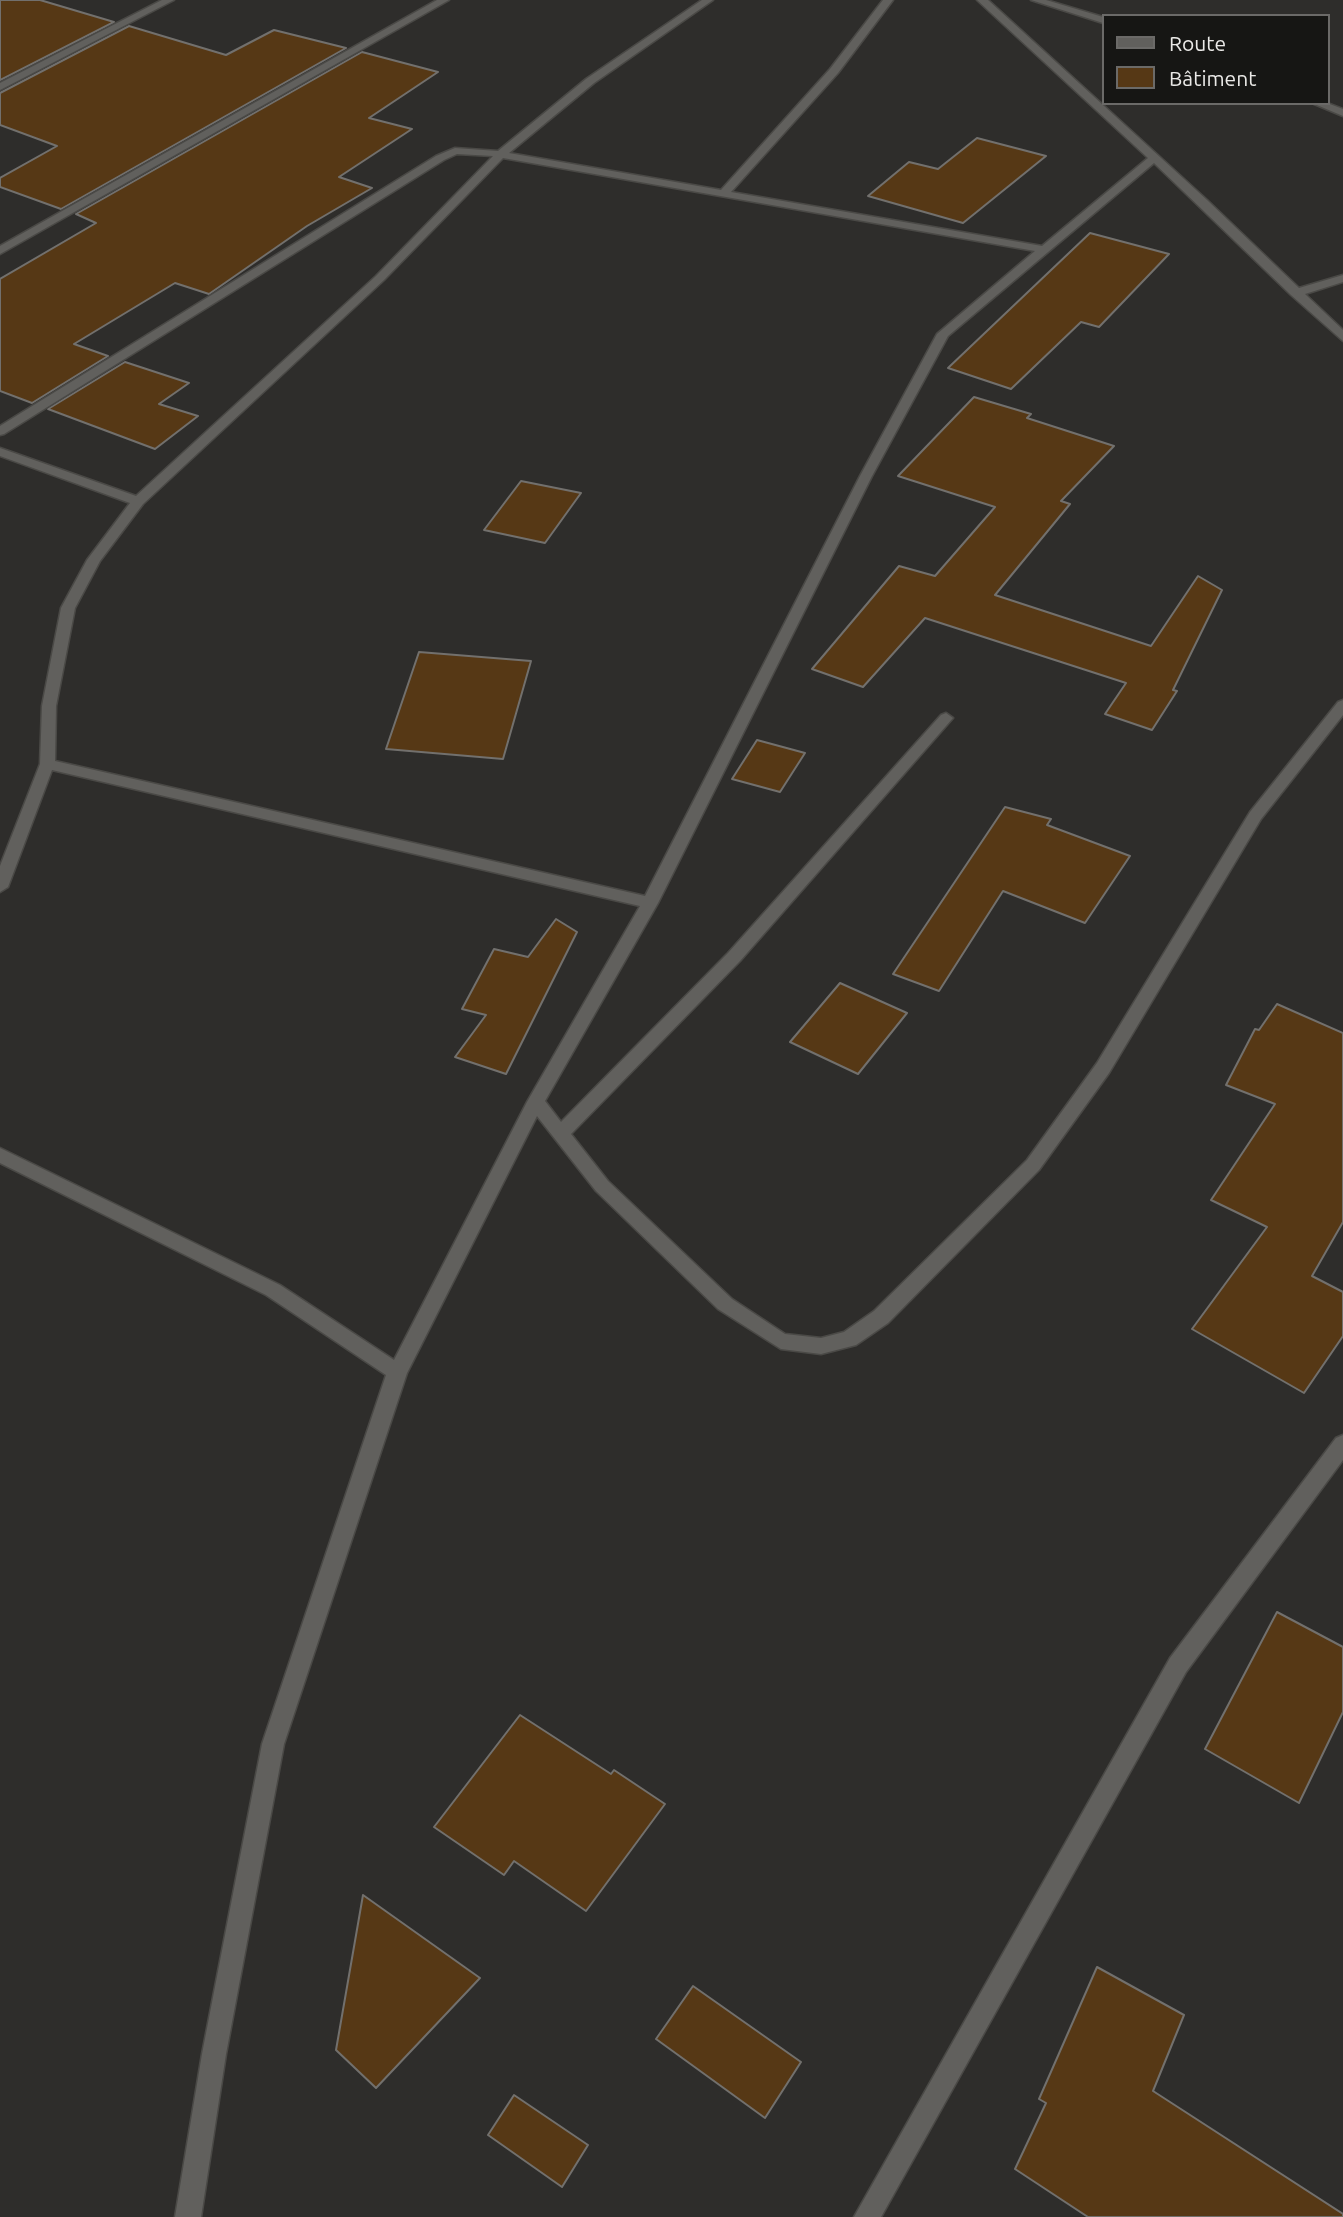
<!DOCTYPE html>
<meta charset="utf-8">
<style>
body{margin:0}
#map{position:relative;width:1343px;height:2217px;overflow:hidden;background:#2e2d2b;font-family:Ubuntu,sans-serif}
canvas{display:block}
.legend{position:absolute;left:1102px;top:14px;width:228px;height:91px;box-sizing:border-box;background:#161614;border:2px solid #6b6a68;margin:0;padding:9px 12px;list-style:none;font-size:21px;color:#eae9e7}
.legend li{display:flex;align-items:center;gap:14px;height:35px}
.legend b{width:35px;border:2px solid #6b6a68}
</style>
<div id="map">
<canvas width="1343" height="2217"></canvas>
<ul class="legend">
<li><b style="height:9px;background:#61605d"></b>Route</li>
<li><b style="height:19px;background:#563815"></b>Bâtiment</li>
</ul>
</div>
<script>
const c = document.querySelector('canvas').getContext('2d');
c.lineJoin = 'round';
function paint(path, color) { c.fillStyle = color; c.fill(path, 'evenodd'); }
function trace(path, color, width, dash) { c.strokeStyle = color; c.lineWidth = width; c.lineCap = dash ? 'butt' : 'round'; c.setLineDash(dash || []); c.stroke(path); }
const building = new Path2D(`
 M 0,0 L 40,0 L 114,22 L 0,80 Z
 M 129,26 L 226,55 L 274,30 L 346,48 L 61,209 L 0,187 L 0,178 L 57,146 L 0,125 L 0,93 Z
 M 362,52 L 438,72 L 369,118 L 412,129 L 339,177 L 372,188 L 307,226 L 209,294 L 175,283 L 74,344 L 108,356 L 32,403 L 0,391 L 0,279 L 96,223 L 76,214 Z
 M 977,138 L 1046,156 L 963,223 L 868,196 L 909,162 L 938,169 Z
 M 1090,233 L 1169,254 L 1099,327 L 1081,322 L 1011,389 L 948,368 Z
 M 125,362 L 189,383 L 159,404 L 198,416 L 155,449 L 48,409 Z
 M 974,397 L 1031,414 L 1027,418 L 1114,446 L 1061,501 L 1070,504 L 995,595 L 1151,646 L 1198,576 L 1222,590 L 1173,690 L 1177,691 L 1152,730 L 1105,714 L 1126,683 L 925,618 L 863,687 L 812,669 L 899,566 L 935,576 L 995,507 L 898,476 Z
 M 521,481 L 581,493 L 545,543 L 484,530 Z
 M 419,652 L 531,661 L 503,759 L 386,749 Z
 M 757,740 L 805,753 L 780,792 L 732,779 Z
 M 1005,807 L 1051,819 L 1047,825 L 1130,856 L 1085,923 L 1003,891 L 939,991 L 893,974 Z
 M 556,919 L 577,932 L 506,1074 L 455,1057 L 486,1015 L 462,1009 L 494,949 L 528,957 Z
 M 840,983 L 907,1013 L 858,1074 L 790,1042 Z
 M 1277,1004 L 1343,1033 L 1343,1222 L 1312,1276 L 1343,1292 L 1343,1336 L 1304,1393 L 1192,1329 L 1267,1227 L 1211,1200 L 1275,1104 L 1226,1085 L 1255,1029 L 1259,1030 Z
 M 1277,1612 L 1343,1647 L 1343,1712 L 1299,1803 L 1205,1749 Z
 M 520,1715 L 611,1774 L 614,1770 L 665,1804 L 586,1911 L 514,1861 L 504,1875 L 434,1827 Z
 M 363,1895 L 480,1978 L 376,2088 L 336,2050 Z
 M 1097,1967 L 1184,2015 L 1153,2091 L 1343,2214 L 1343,2217 L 1088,2217 L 1015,2169 L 1046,2103 L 1039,2099 Z
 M 693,1986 L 801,2062 L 765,2118 L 656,2039 Z
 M 514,2095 L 588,2145 L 562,2187 L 488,2135 Z`);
paint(building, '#563815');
trace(building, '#72706d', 2);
const minor = new Path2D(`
 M 162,0 L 174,0 L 0,90 L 0,83 Z
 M 437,0 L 449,0 L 0,254 L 0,246 Z
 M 702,0 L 713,0 L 594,83 L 509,153 L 721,190 L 830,69 L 883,0 L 893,0 L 838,73 L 731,192 L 1042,246 L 1148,158 L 977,0 L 988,0 L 1207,200 L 1299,288 L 1343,275 L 1343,282 L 1305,294 L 1343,330 L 1343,341 L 1291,295 L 1154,163 L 948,336 L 872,476 L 658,903 L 545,1101 L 561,1122 L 728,953 L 941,715 L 946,713 L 953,718 L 740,961 L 571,1134 L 608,1181 L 732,1299 L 785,1334 L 821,1338 L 844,1332 L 874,1311 L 1027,1160 L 1097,1063 L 1250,812 L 1338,702 L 1343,700 L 1343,715 L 1261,819 L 1109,1073 L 1039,1170 L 888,1323 L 856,1345 L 821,1354 L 781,1349 L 718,1309 L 596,1191 L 537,1116 L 407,1373 L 284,1744 L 226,2054 L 201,2217 L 175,2217 L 202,2054 L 262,1744 L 386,1375 L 266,1295 L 0,1163 L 0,1148 L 280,1285 L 394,1360 L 527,1102 L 640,906 L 52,770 L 8,887 L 0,892 L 0,866 L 40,764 L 42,706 L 61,608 L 87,560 L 130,503 L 0,456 L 0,448 L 136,496 L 376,276 L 493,156 L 457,154 L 444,160 L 4,434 L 0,435 L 0,426 L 436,156 L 455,148 L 498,151 L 586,79 ZM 503,158 L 1035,251 L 937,334 L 860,476 L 645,896 L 55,761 L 56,706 L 75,608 L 100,561 L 143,504 L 384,280 Z
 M 1031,0 L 1046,0 L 1103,17 L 1103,23 Z
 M 1312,103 L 1327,103 L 1343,109 L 1343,116 Z
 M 1343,1435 L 1343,1460 L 1186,1672 L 881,2217 L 854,2217 L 1170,1658 L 1336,1438 Z`);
trace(minor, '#4a4946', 3);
paint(minor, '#61605d');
</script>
